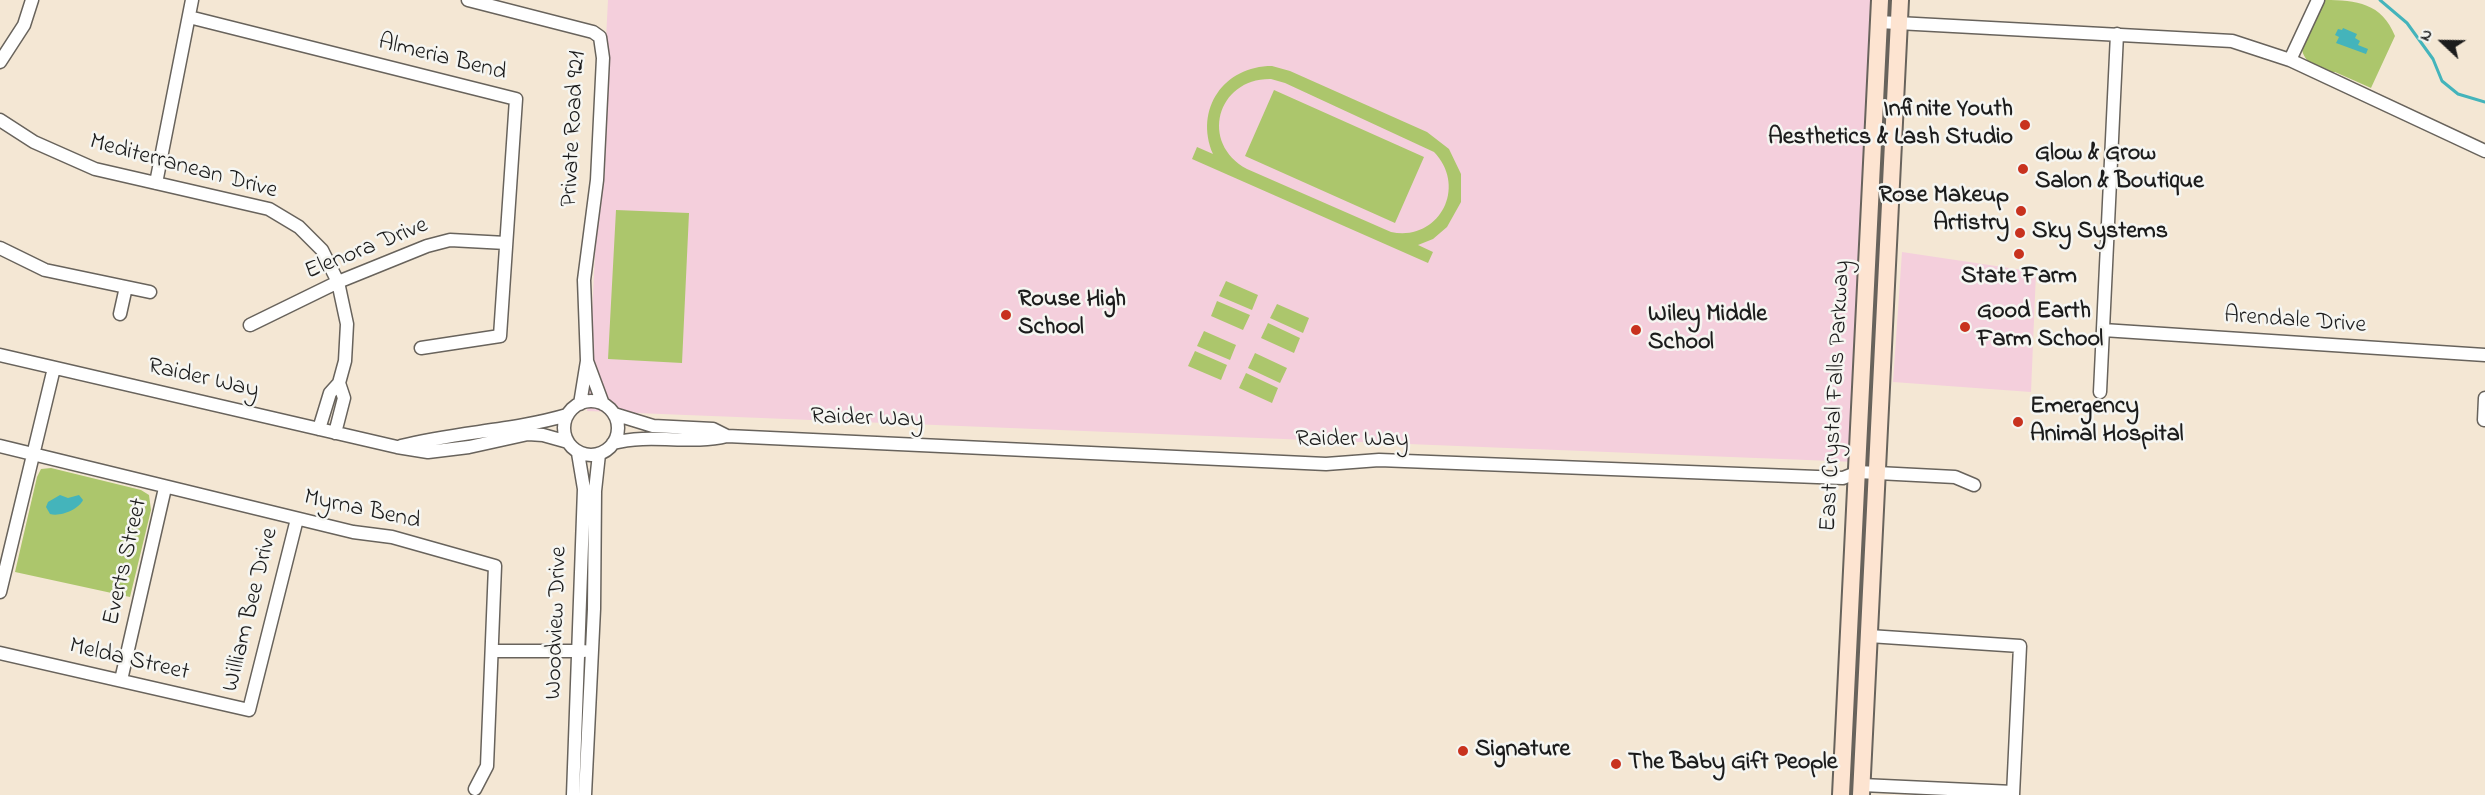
<!DOCTYPE html>
<style>
body{margin:0}
#map{position:relative;width:2485px;height:795px;overflow:hidden;background:#f4e7d4;font-family:"Indie Flower",sans-serif}
canvas{display:block}
.north{position:absolute;left:2413px;top:12px;width:60px;height:60px;-webkit-text-stroke:4px #f6f6f2;paint-order:stroke;rotate:292deg;font-size:16px;font-weight:700;line-height:24px;text-align:center;color:#1c1c1c}
.north::after{content:'';display:block;margin:auto;width:21px;height:27px;background:#1c1c1c;clip-path:polygon(50% 0,100% 100%,50% 72%,0 100%)}
</style>
<div id="map">
<canvas width="2485" height="795"></canvas>
<div class="north">N</div>
</div>
<script>
const c = document.querySelector('canvas').getContext('2d');
c.lineJoin = 'round';
function paint(path, color) { c.fillStyle = color; c.fill(path, 'evenodd'); }
function trace(path, color, width, dash) { c.strokeStyle = color; c.lineWidth = width; c.lineCap = dash ? 'butt' : 'round'; c.setLineDash(dash || []); c.stroke(path); }
function drawText(font, color, halo, rows, align = 'center') {
  c.font = font + ' "Indie Flower",sans-serif'; c.lineWidth = 5; c.setLineDash([]); c.textBaseline = 'middle'; c.strokeStyle = halo; c.fillStyle = color; for (const [text, x, y, turn = 0] of rows) {
    c.save(); c.translate(x, y); c.rotate((+turn || 0) * Math.PI / 180); c.textAlign = isNaN(turn) ? turn : align; if (halo) c.strokeText(text, 0, 0); c.fillText(text, 0, 0); c.restore();
  }
}
paint(new Path2D(`
 M 608,0 L 1873,0 L 1856,462 L 587,411 Z
 M 1902,252 L 2036,272 L 2031,392 L 1893,382 Z`), '#f4cfdc');
paint(new Path2D(`
 M 2325,0 C 2356,0 2382,3 2395,36 L 2371,88 L 2335,72 C 2322,74 2303,62 2302,49 Z
 M 1272,66 L 1290,71 L 1427,132 L 1449,149 L 1461,174 L 1461,202 L 1447,227 L 1433,239 L 1418,245 L 1433,252 L 1428,263 L 1192,159 L 1197,147 L 1213,154 C 1194,109 1224,66 1272,66 ZM 1271,79 L 1285,83 L 1434,152 C 1468,187 1439,242 1391,232 L 1247,169 C 1199,143 1217,78 1271,79 Z
 M 1274,90 L 1424,157 L 1395,223 L 1245,156 Z
 M 616,210 L 689,213 L 682,363 L 608,359 Z
 M 1226,281 L 1258,295 L 1252,310 L 1219,296 Z
 M 1217,301 L 1250,315 L 1243,330 L 1211,316 Z
 M 1277,304 L 1309,318 L 1303,333 L 1270,318 Z
 M 1268,323 L 1300,338 L 1294,353 L 1261,338 Z
 M 1204,331 L 1236,345 L 1230,360 L 1197,346 Z
 M 1195,351 L 1227,365 L 1221,380 L 1188,366 Z
 M 1255,353 L 1287,368 L 1280,383 L 1248,368 Z
 M 1246,373 L 1278,388 L 1272,403 L 1239,388 Z
 M 51,468 L 141,490 L 149,495 L 151,510 L 130,597 L 15,572 L 37,477 L 41,469 Z`), '#acc66c');
paint(new Path2D(`
 M 2343,28 L 2357,34 L 2355,38 L 2360,41 L 2358,45 L 2368,49 L 2366,54 L 2336,43 L 2339,37 L 2335,35 L 2338,29 L 2342,30 Z
 M 60,495 L 68,498 L 79,495 L 83,500 C 79,509 61,517 50,514 L 46,507 L 48,502 Z`), '#44b4bb');
trace(new Path2D(`
 M 2380,0 L 2407,23 L 2433,59 L 2442,81 L 2458,94 L 2485,102`), '#44b4bb', 3);
const street = new Path2D(`
 M 468,0 L 593,32 L 600,37 L 603,58 L 597,180 L 584,280 L 587,361 L 580,404
 M 189,17 L 516,99 L 500,336 L 421,348
 M 1879,22 L 2232,41 L 2290,60 L 2485,151
 M 2290,60 L 2318,0
 M 0,62 L 24,25 L 32,0
 M 0,120 L 34,142 L 95,169 L 269,209 L 299,227 L 322,250 L 338,282 L 347,324 L 345,361 L 339,383 L 330,393 L 319,429
 M 156,183 L 192,0
 M 0,248 L 45,270 L 150,292
 M 120,314 L 126,287
 M 250,325 L 338,282 L 427,246 L 450,240 L 506,243
 M 2103,330 L 2485,355
 M 0,355 L 397,447 L 428,452 L 469,447 L 528,434 L 543,435 L 568,442
 M 587,361 L 603,404
 M 2100,392 L 2117,34
 M564 428a27 27 0 1 1 54 0a27 27 0 1 1-54 0Z
 M 614,414 L 653,426 L 713,429 L 727,436
 M 2484,420 L 2485,398
 M 335,433 L 344,398 L 339,383
 M 613,443 C 651,433 690,445 727,436 L 1326,464 L 1379,460 L 1843,478 L 1858,472 L 1955,477 L 1974,485
 M 0,446 L 353,532 L 392,537 L 495,566 L 487,766 L 475,789
 M 401,446 C 455,432 513,431 567,415
 M 0,592 L 54,368
 M 1869,636 L 2020,646 L 2013,795
 M 492,651 L 584,651
 M 0,653 L 249,710 L 297,519
 M 121,680 L 165,488
 M 1862,785 L 2013,792
 M 573,795 L 584,489 L 578,453
 M 585,795 L 594,609 L 595,491 L 599,454`);
const secondary = new Path2D(`
 M 1841,795 L 1880,0
 M 1861,795 L 1900,0`);
trace(street, '#68635c', 15);
trace(secondary, '#68635c', 20);
trace(street, '#fff', 12);
trace(secondary, '#fde4d1', 16);
for (const [x, y, r, color] of [
 [2025,125,6,"#c8321e"],
 [2023,169,6,"#c8321e"],
 [2021,211,6,"#c8321e"],
 [2020,233,6,"#c8321e"],
 [2019,254,6,"#c8321e"],
 [1006,315,6,"#c8321e"],
 [1965,327,6,"#c8321e"],
 [1636,330,6,"#c8321e"],
 [2018,422,6,"#c8321e"],
 [1463,751,6,"#c8321e"],
 [1616,764,6,"#c8321e"]
]) { const dot = new Path2D(); dot.arc(x, y, r, 0, 2 * Math.PI); c.fillStyle = color; c.fill(dot); trace(dot, '#f6f6f2', 2); }
drawText('24px', '#1c1c1c', '#f6f6f2', [
 ["Almeria Bend",442,59,14],
 ["Private Road 921",575,129,-87],
 ["Mediterranean Drive",183,168,15],
 ["Elenora Drive",367,250,-22],
 ["Arendale Drive",2295,322,4],
 ["Raider Way",203,380,13],
 ["East Crystal Falls Parkway",1837,396,-87],
 ["Raider Way",867,420,2],
 ["Raider Way",1352,441],
 ["Myrna Bend",362,511,12],
 ["Everts Street",127,562,-77],
 ["William Bee Drive",252,610,-76],
 ["Woodview Drive",558,623,-88],
 ["Melda Street",129,661,13]
]);
drawText('bold 24px', '#1c1c1c', '#f6f6f2', [
 ["Infinite Youth",2013,111,"right"],
 ["Aesthetics & Lash Studio",2013,139,"right"],
 ["Glow & Grow",2035,155],
 ["Salon & Boutique",2035,183],
 ["Rose Makeup",2009,197,"right"],
 ["Artistry",2009,225,"right"],
 ["Sky Systems",2032,233],
 ["State Farm",2019,278,"center"],
 ["Rouse High",1018,301],
 ["School",1018,329],
 ["Good Earth",1977,313],
 ["Farm School",1977,341],
 ["Wiley Middle",1648,316],
 ["School",1648,344],
 ["Emergency",2030,408],
 ["Animal Hospital",2030,436],
 ["Signature",1475,751],
 ["The Baby Gift People",1628,764]
], 'left');
</script>
